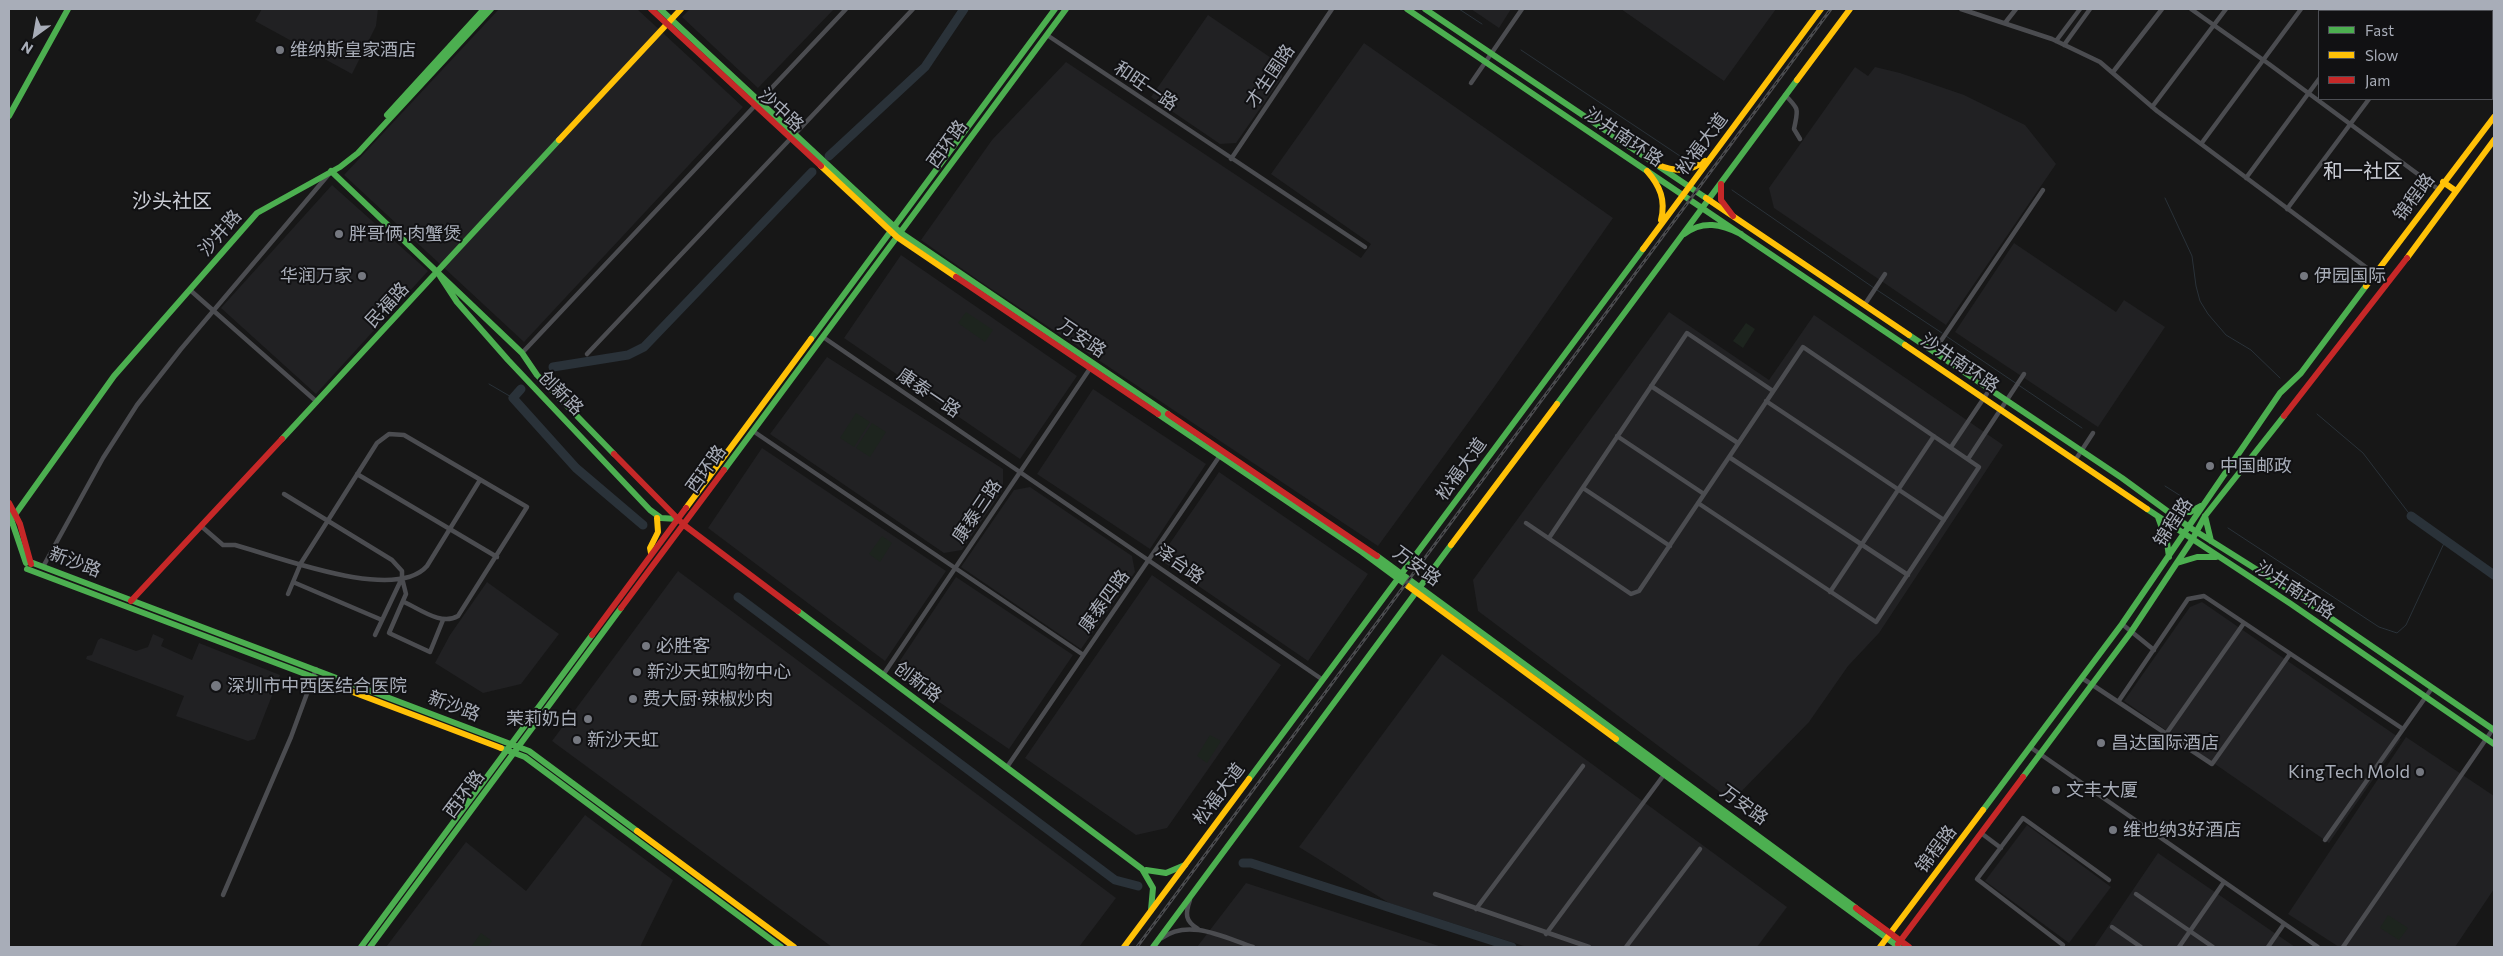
<!DOCTYPE html>
<meta charset="utf-8">
<style>
body{margin:0}
#map{position:relative;width:2503px;height:956px;overflow:hidden;background:#171717;font-family:Commissioner,sans-serif}
canvas{display:block}
.frame{position:absolute;inset:0;border:10px solid #a8adb8;pointer-events:none}
.legend{position:absolute;left:2318px;top:10px;width:175px;height:90px;box-sizing:border-box;background:#111113;border:1px solid #4d4f55;margin:0;padding:6px 9px;list-style:none;font-size:15px;color:#a8adb8}
.legend li{display:flex;align-items:center;gap:10px;height:25px}
.legend b{width:25px;border:1px solid #4d4f55}
.north{position:absolute;left:10px;top:10px;width:50px;height:50px;-webkit-text-stroke:4px #111113;paint-order:stroke;rotate:212deg;font-size:14px;font-weight:700;line-height:20px;text-align:center;color:#a8adb8}
.north::after{content:'';display:block;margin:auto;width:18px;height:22px;background:#a8adb8;clip-path:polygon(50% 0,100% 100%,50% 72%,0 100%)}
</style>
<div id="map">
<canvas width="2503" height="956"></canvas>
<div class="frame"></div>
<ul class="legend">
<li><b style="height:6px;background:#4caf50"></b>Fast</li>
<li><b style="height:6px;background:#ffc107"></b>Slow</li>
<li><b style="height:6px;background:#c62828"></b>Jam</li>
</ul>
<div class="north">N</div>
</div>
<script>
const c = document.querySelector('canvas').getContext('2d');
c.lineJoin = 'round';
function paint(path, color) { c.fillStyle = color; c.fill(path, 'evenodd'); }
function trace(path, color, width, dash) { c.strokeStyle = color; c.lineWidth = width; c.lineCap = dash ? 'butt' : 'round'; c.setLineDash(dash || []); c.stroke(path); }
function drawText(font, color, halo, rows, align = 'center') {
  c.font = font + ' Commissioner,"Noto Sans SC",sans-serif'; c.lineWidth = 4; c.setLineDash([]); c.textBaseline = 'middle'; c.strokeStyle = halo; c.fillStyle = color; for (const [text, x, y, turn = 0] of rows) {
    c.save(); c.translate(x, y); c.rotate((+turn || 0) * Math.PI / 180); c.textAlign = isNaN(turn) ? turn : align; if (halo) c.strokeText(text, 0, 0); c.fillText(text, 0, 0); c.restore();
  }
}
paint(new Path2D(`
 M 262,9 L 378,9 L 376,26 L 352,74 L 255,21 Z
 M 499,9 L 637,9 L 743,107 L 524,342 L 344,175 Z
 M 690,9 L 834,9 L 758,88 L 682,17 Z
 M 1471,9 L 1511,9 L 1499,28 Z
 M 1621,9 L 1776,9 L 1724,81 Z
 M 1208,15 L 1280,64 L 1282,77 L 1236,143 L 1220,144 L 1151,97 Z
 M 1364,43 L 1613,218 L 1492,390 L 1378,546 L 978,280 L 921,240 L 992,140 L 1066,62 L 1361,258 L 1371,244 L 1271,174 Z
 M 1855,67 L 1868,76 L 1875,67 L 1900,73 L 1964,95 L 2025,125 L 2056,164 L 1946,325 L 1774,208 L 1769,188 Z
 M 332,185 L 428,271 L 316,394 L 221,308 Z
 M 2014,243 L 2116,312 L 2124,300 L 2165,327 L 2098,427 L 1955,332 Z
 M 901,255 L 1077,376 L 1020,459 L 844,338 Z
 M 1669,312 L 1769,380 L 1814,315 L 2003,445 L 1879,633 L 1848,666 L 1809,722 L 1732,801 L 1478,611 L 1473,580 Z
 M 827,357 L 1003,469 L 1003,489 L 962,550 L 944,553 L 770,434 Z
 M 1093,389 L 1206,464 L 1150,549 L 1037,474 Z
 M 762,448 L 946,571 L 885,661 L 708,528 Z
 M 1219,472 L 1368,574 L 1308,661 L 1159,559 Z
 M 1030,487 L 1132,556 L 1135,572 L 1081,649 L 961,567 L 1014,490 Z
 M 678,571 L 1116,898 L 1079,947 L 832,947 L 552,741 Z
 M 1152,575 L 1281,665 L 1167,828 L 1136,835 L 1025,758 Z
 M 956,577 L 1073,655 L 1009,749 L 893,671 Z
 M 487,582 L 559,634 L 521,684 L 483,693 L 435,663 L 450,635 Z
 M 2202,602 L 2401,739 L 2329,843 L 2124,701 L 2190,607 Z
 M 153,634 L 164,639 L 161,646 L 192,660 L 199,643 L 280,675 L 255,739 L 248,741 L 176,716 L 184,696 L 86,659 L 87,656 L 92,655 L 98,640 L 101,638 L 136,651 L 148,647 Z
 M 1442,654 L 1787,907 L 1757,947 L 1527,947 L 1389,903 L 1299,847 Z
 M 2406,737 L 2494,796 L 2494,889 L 2455,947 L 2339,947 L 2288,914 Z
 M 585,815 L 673,880 L 640,947 L 386,947 L 466,842 L 526,891 Z
 M 2027,825 L 2111,887 L 2069,943 L 1985,881 Z
 M 2158,853 L 2295,947 L 2094,947 Z
 M 1246,883 L 1442,947 L 1197,947 Z`), '#212123');
paint(new Path2D(`
 M 966,312 L 993,330 L 985,342 L 958,323 Z
 M 1746,323 L 1755,329 L 1743,348 L 1733,341 Z
 M 856,413 L 870,422 L 854,447 L 840,438 Z
 M 872,423 L 886,432 L 870,457 L 856,448 Z
 M 882,536 L 892,543 L 880,562 L 869,554 Z
 M 1210,735 L 1221,741 L 1207,763 L 1197,756 Z
 M 2388,915 L 2408,928 L 2399,940 L 2380,928 Z
 M 481,933 L 492,941 L 487,947 L 471,947 Z`), '#1d241e');
trace(new Path2D(`
 M 1459,9 L 1482,24
 M 1521,50 L 1686,160
 M 1732,190 L 1874,288
 M 2165,198 L 2192,256 L 2196,286 L 2200,301 L 2208,314 L 2226,335 L 2251,350 L 2280,378
 M 1877,290 L 1942,333
 M 1946,336 L 2082,428
 M 489,384 L 513,398
 M 2317,414 L 2363,453 L 2411,516
 M 2165,486 L 2184,498
 M 2228,528 L 2379,627 L 2397,633 L 2406,625 L 2446,539`), '#2a3239', 1);
trace(new Path2D(`
 M 829,156 L 925,67 L 964,9
 M 553,367 L 628,355 L 644,347 L 812,172
 M 521,389 L 513,398 L 576,468 L 643,525
 M 2411,516 L 2494,575
 M 738,597 L 1115,880 L 1138,886
 M 1243,863 L 1251,863 L 1512,947`), '#2a3239', 9);
trace(new Path2D(`
 M 1961,9 L 2052,39 L 2100,62 L 2157,111 L 2375,274
 M 2191,9 L 2269,64 L 2438,189
 M 2327,9 L 2331,11
 M 2005,23 L 2016,9
 M 1047,35 L 1365,247
 M 2056,41 L 2080,9
 M 2064,45 L 2090,9
 M 2113,72 L 2162,9
 M 1471,83 L 1522,9
 M 1785,95 C 1800,110 1798,109 1794,129 L 1800,139
 M 2152,107 L 2226,9
 M 2201,144 L 2301,9
 M 1231,159 L 1332,9
 M 2246,178 L 2319,79
 M 2287,209 L 2369,99
 M 190,290 L 317,402
 M 1865,304 L 1885,274
 M 823,337 L 1323,680
 M 1934,351 L 2043,190
 M 522,353 L 846,9
 M 587,354 L 913,9
 M 1651,386 L 1738,443
 M 1766,401 L 1944,520
 M 753,431 L 1082,654
 M 1617,436 L 1704,494
 M 1951,447 L 1990,389
 M 1729,457 L 1908,575
 M 1968,459 L 2024,374
 M 2076,459 L 2093,433
 M 357,474 L 497,557
 M 1583,488 L 1670,546
 M 284,494 L 392,560 L 402,571 L 402,578 L 375,635
 M 1526,523 L 1631,594 L 1639,591 L 1803,347 L 1979,467 L 1876,622 L 1698,503
 M 201,526 L 223,545 L 235,545 C 276,556 395,603 427,566 L 480,480
 M 1549,538 L 1687,333 L 1773,391
 M 44,565 L 103,458 L 137,405 L 181,349 L 329,174
 M 402,578 L 406,594 L 389,633 L 430,652 L 443,620
 M 293,582 L 382,620
 M 1830,592 L 1934,436
 M 288,594 L 301,563 L 377,443 L 389,434 L 404,435 L 527,507 L 458,616 C 441,626 420,609 404,602
 M 2122,624 L 2154,650
 M 883,675 L 1091,367
 M 2082,678 L 2212,764 L 2290,654
 M 2118,702 L 2188,599 L 2204,596 L 2403,729
 M 2166,734 L 2244,623
 M 2030,747 L 2318,947
 M 1007,767 L 1221,454
 M 1981,833 L 2001,848
 M 2325,840 L 2432,688
 M 1435,894 L 1589,947
 M 2136,894 L 2213,947
 M 223,895 L 291,737 L 316,669
 M 1190,900 C 1185,914 1185,921 1198,929
 M 1476,909 L 1583,766
 M 2112,927 L 2141,947
 M 1546,934 L 1666,772
 M 1162,938 C 1189,918 1225,938 1253,947
 M 2063,945 L 1977,879 L 2023,818 L 2109,880
 M 1626,947 L 1700,849
 M 2179,947 L 2224,882
 M 2268,947 L 2284,924
 M 2343,947 L 2493,729`), '#4b4c50', 4.5);
trace(new Path2D(`
 M 660,9 L 901,233 L 1168,414
 M 1407,9 L 1905,345
 M 1425,9 L 1706,198
 M 387,115 L 484,9
 M 9,116 L 68,9
 M 331,171 L 522,353 L 537,375 L 614,454
 M 1684,234 C 1703,220 1721,224 1741,234
 M 440,276 L 457,302 L 508,360 L 650,510 L 661,518 L 677,519
 M 1909,335 L 2122,478 L 2189,527 L 2297,595 L 2494,730
 M 811,339 L 1055,9
 M 1557,404 L 1797,80
 M 1158,414 L 1362,552 L 1408,586
 M 282,439 L 559,140
 M 724,470 L 1066,9
 M 2147,509 L 2291,604 L 2494,744
 M 2170,512 L 2190,512 L 2201,506
 M 9,513 L 26,563
 M 2205,516 L 2211,541
 M 2158,517 L 2167,542 L 2169,557
 M 9,523 L 114,376 L 257,213 L 340,167 L 358,153 L 491,9
 M 1377,556 L 1856,908
 M 25,560 L 529,751 L 637,831
 M 2177,563 L 2197,557 L 2216,557
 M 27,569 L 321,680
 M 798,611 L 1142,869 L 1153,888 L 1151,910
 M 1616,739 L 1899,947
 M 501,748 L 525,757 L 781,947
 M 2023,777 L 2131,632 L 2192,540 L 2205,516 L 2284,416
 M 1249,779 L 1643,249
 M 1983,810 L 2122,624 L 2280,393 L 2301,373 L 2366,286
 M 1146,870 L 1166,873 L 1185,865
 M 361,947 L 592,635
 M 370,947 L 621,608
 M 1153,947 L 1451,545`), '#4caf50', 6);
trace(new Path2D(`
 M 1797,80 L 1850,9
 M 559,140 L 681,9
 M 1658,165 C 1676,172 1689,172 1705,161
 M 821,166 L 897,237 L 956,277
 M 1647,171 C 1660,186 1666,200 1661,220
 M 2443,182 L 2456,191
 M 1706,198 L 1909,335
 M 1643,249 L 1821,9
 M 2407,258 L 2494,140
 M 2366,286 L 2494,117
 M 1905,345 L 2147,509
 M 686,508 L 811,339
 M 1451,545 L 1557,404
 M 651,553 L 650,548 L 658,532 L 657,518
 M 1408,586 L 1616,739
 M 321,680 L 501,748
 M 637,831 L 794,947
 M 1124,947 L 1249,779
 M 1880,947 L 1983,810`), '#ffc107', 6);
trace(new Path2D(`
 M 651,9 L 821,166
 M 1721,184 L 1721,200 L 1733,216
 M 956,277 L 1158,414
 M 1168,414 L 1377,556
 M 2284,416 L 2407,258
 M 614,454 L 684,525 L 798,611
 M 9,503 L 20,524 L 31,564
 M 131,601 L 282,439
 M 621,608 L 724,470
 M 592,635 L 686,508
 M 1856,908 L 1909,947
 M 1898,944 L 2023,777`), '#c62828', 6);
const rail = new Path2D(`
 M 1137,947 L 1831,9`);
trace(rail, '#4b4c4f', 3);
trace(rail, '#111113', 1, [4]);
for (const [x, y, r, color] of [
 [280,50,5,"#757880"],
 [339,234,5,"#757880"],
 [362,276,5,"#757880"],
 [2304,276,5,"#757880"],
 [2210,466,5,"#757880"],
 [646,646,5,"#757880"],
 [637,672,5,"#757880"],
 [216,686,6,"#757880"],
 [633,699,5,"#757880"],
 [588,719,5,"#757880"],
 [577,740,5,"#757880"],
 [2101,743,5,"#757880"],
 [2420,772,5,"#757880"],
 [2056,790,5,"#757880"],
 [2113,830,5,"#757880"]
]) { const dot = new Path2D(); dot.arc(x, y, r, 0, 2 * Math.PI); c.fillStyle = color; c.fill(dot); trace(dot, '#111113', 2); }
drawText('18px', '#a8adb8', '#111113', [
 ["维纳斯皇家酒店",290,50],
 ["胖哥俩·肉蟹煲",349,234],
 ["华润万家",352,276,"right"],
 ["伊园国际",2314,276],
 ["中国邮政",2220,466],
 ["必胜客",656,646],
 ["新沙天虹购物中心",647,672],
 ["深圳市中西医结合医院",227,686],
 ["费大厨·辣椒炒肉",643,699],
 ["茉莉奶白",578,719,"right"],
 ["新沙天虹",587,740],
 ["昌达国际酒店",2111,743],
 ["KingTech Mold",2410,772,"right"],
 ["文丰大厦",2066,790],
 ["维也纳3好酒店",2123,830]
], 'left');
drawText('18px', '#a8adb8', '#111113', [
 ["才生围路",1270,76,-56],
 ["和旺一路",1146,86,34],
 ["沙中路",781,110,43],
 ["沙井南环路",1624,137,34],
 ["西环路",947,144,-54],
 ["松福大道",1702,144,-53],
 ["锦程路",2414,197,-53],
 ["沙井路",220,233,-49],
 ["民福路",387,305,-47],
 ["万安路",1082,338,34],
 ["沙井南环路",1960,363,34],
 ["创新路",561,393,45],
 ["康泰一路",929,393,34],
 ["西环路",706,469,-54],
 ["松福大道",1461,469,-54],
 ["康泰三路",977,511,-56],
 ["锦程路",2173,522,-57],
 ["新沙路",75,562,21],
 ["泽台路",1180,564,35],
 ["万安路",1417,566,36],
 ["沙井南环路",2295,590,33],
 ["康泰四路",1104,601,-54],
 ["创新路",918,682,37],
 ["新沙路",454,706,21],
 ["西环路",464,794,-53],
 ["松福大道",1219,794,-53],
 ["万安路",1744,805,36],
 ["锦程路",1936,849,-53]
]);
drawText('20px', '#c9ccd4', '#111113', [
 ["和一社区",2363,171],
 ["沙头社区",172,201]
]);
</script>
